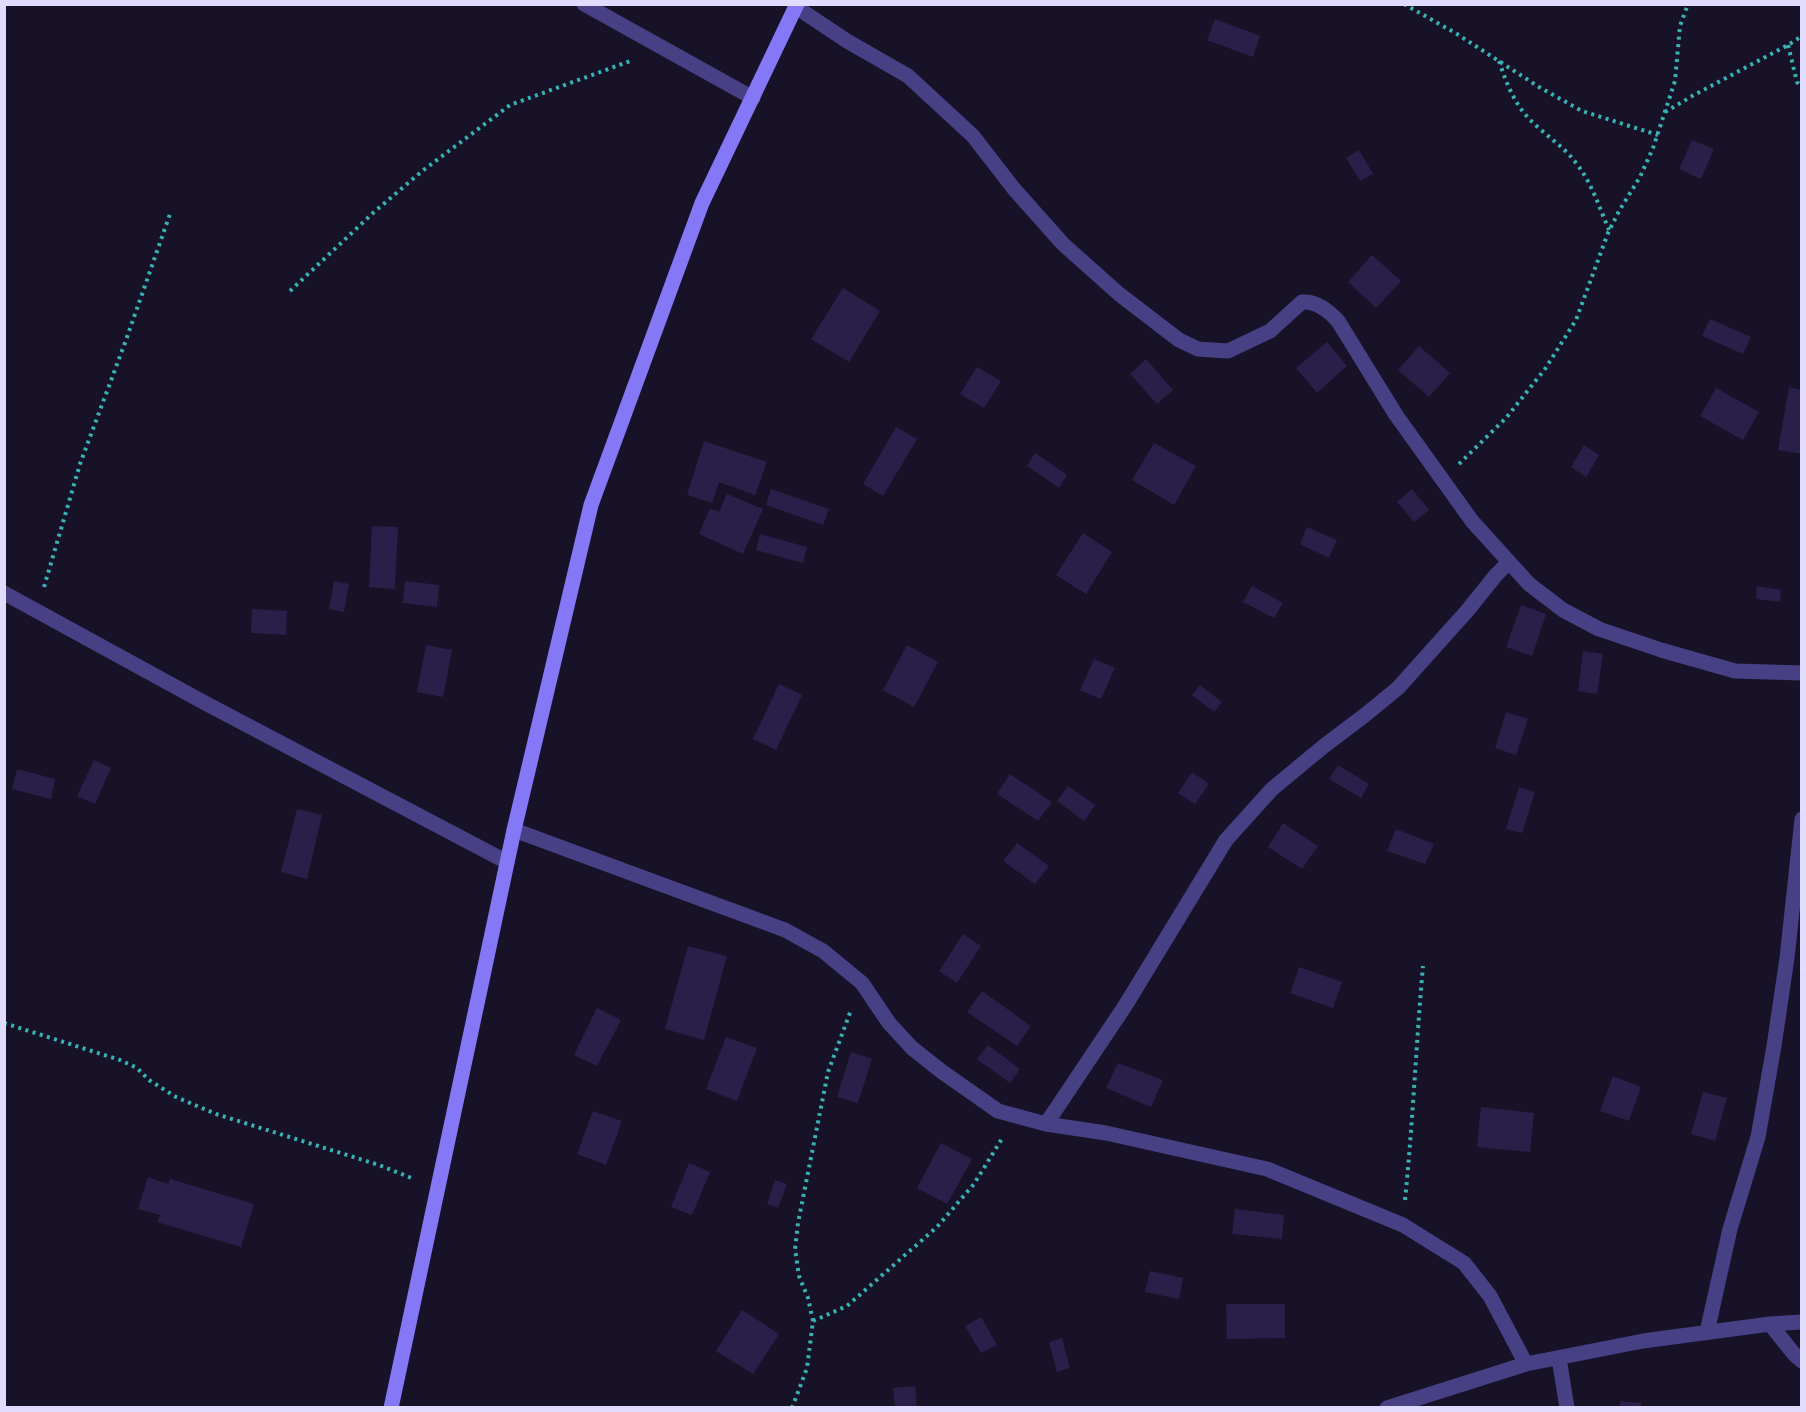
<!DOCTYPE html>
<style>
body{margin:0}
#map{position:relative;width:1806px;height:1412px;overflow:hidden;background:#171228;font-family:Roboto,sans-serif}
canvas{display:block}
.frame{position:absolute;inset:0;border:6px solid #e1dbfd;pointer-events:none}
</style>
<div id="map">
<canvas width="1806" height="1412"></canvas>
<div class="frame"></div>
</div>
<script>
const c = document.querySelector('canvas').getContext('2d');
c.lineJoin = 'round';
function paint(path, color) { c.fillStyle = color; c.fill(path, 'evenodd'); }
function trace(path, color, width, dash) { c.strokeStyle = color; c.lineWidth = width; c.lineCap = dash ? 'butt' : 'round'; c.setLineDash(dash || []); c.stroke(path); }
paint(new Path2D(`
 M 1215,19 L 1260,36 L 1253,57 L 1207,40 Z
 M 1692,140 L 1714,149 L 1701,179 L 1679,169 Z
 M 1359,150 L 1373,174 L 1360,181 L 1346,158 Z
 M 1372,255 L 1401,281 L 1376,308 L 1348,282 Z
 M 843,288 L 880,311 L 849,362 L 811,339 Z
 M 1710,319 L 1751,337 L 1743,354 L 1702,336 Z
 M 1327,342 L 1347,366 L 1317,393 L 1296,368 Z
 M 1419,346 L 1450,373 L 1429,397 L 1398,370 Z
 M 1146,359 L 1173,390 L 1157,404 L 1130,374 Z
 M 977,367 L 1001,381 L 984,408 L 960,394 Z
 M 1789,387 L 1802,390 L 1802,454 L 1778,450 Z
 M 1716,388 L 1759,412 L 1743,440 L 1700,416 Z
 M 896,427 L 917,439 L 883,496 L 863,484 Z
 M 704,441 L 767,462 L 755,495 L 719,482 L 712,503 L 687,495 Z
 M 1154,443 L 1196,466 L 1174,505 L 1132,480 Z
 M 1584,445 L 1599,455 L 1586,477 L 1571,467 Z
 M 1035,453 L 1067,475 L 1059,488 L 1027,466 Z
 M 771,489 L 829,509 L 823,525 L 766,505 Z
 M 1412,489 L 1429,510 L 1414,522 L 1397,502 Z
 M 727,494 L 763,509 L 743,554 L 699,534 L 710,508 L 719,512 Z
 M 372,526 L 398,527 L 395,589 L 369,587 Z
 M 1307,527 L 1337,540 L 1329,558 L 1300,544 Z
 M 1083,533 L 1112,552 L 1086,594 L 1056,575 Z
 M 760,534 L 807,547 L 803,563 L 756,550 Z
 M 334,581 L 349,584 L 344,612 L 329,609 Z
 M 405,581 L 439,585 L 437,607 L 403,603 Z
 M 1252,586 L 1283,603 L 1274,618 L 1243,602 Z
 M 1757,586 L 1781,590 L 1780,602 L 1756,599 Z
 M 1521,605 L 1546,614 L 1532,656 L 1506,647 Z
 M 252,609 L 287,611 L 286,635 L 251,633 Z
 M 426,645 L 452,650 L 443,697 L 417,692 Z
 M 907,645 L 938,662 L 914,707 L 883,690 Z
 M 1583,651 L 1603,654 L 1597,694 L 1578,691 Z
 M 1094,659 L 1115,668 L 1101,699 L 1080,690 Z
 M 779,684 L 802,695 L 776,750 L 753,739 Z
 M 1200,685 L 1222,702 L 1214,712 L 1192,695 Z
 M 1506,712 L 1528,719 L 1516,755 L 1495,748 Z
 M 94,760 L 111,768 L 95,804 L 77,796 Z
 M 1338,765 L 1369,784 L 1361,798 L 1329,779 Z
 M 17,769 L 55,779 L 51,799 L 12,789 Z
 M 1192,772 L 1209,784 L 1195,804 L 1178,793 Z
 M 1010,774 L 1052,802 L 1038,821 L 997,794 Z
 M 1068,786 L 1095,805 L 1084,821 L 1057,801 Z
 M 1519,787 L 1535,792 L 1522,833 L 1506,829 Z
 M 297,809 L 322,815 L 307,879 L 281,872 Z
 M 1283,823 L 1318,846 L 1302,869 L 1268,847 Z
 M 1396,829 L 1434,844 L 1425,864 L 1387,851 Z
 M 1017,843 L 1049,866 L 1035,884 L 1003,861 Z
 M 963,934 L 981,946 L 957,983 L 939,971 Z
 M 688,946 L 727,956 L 704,1040 L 665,1029 Z
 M 1299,967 L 1342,982 L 1333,1008 L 1290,993 Z
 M 982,991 L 1031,1026 L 1017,1046 L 967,1012 Z
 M 597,1008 L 621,1020 L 597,1066 L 574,1055 Z
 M 726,1037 L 757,1048 L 737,1101 L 706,1089 Z
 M 988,1045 L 1020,1069 L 1010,1083 L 977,1059 Z
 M 851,1052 L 872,1059 L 858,1103 L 837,1097 Z
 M 1118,1063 L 1163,1080 L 1151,1107 L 1106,1088 Z
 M 1613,1076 L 1641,1087 L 1629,1121 L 1600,1111 Z
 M 1703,1092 L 1727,1098 L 1715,1141 L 1691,1134 Z
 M 1481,1107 L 1534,1113 L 1530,1152 L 1477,1147 Z
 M 593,1111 L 622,1121 L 606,1165 L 577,1154 Z
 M 941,1143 L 972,1159 L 947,1204 L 917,1188 Z
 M 689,1163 L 710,1172 L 692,1215 L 671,1207 Z
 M 148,1177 L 168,1184 L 170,1179 L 254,1204 L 241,1247 L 157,1222 L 160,1215 L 138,1209 Z
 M 775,1180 L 787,1184 L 778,1208 L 767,1204 Z
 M 1235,1209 L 1284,1215 L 1282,1239 L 1232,1234 Z
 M 1150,1271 L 1183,1278 L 1179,1299 L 1145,1292 Z
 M 1226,1304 L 1285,1304 L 1285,1338 L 1227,1339 Z
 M 742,1310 L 779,1334 L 753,1374 L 716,1351 Z
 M 981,1317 L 997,1345 L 981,1353 L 965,1326 Z
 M 1062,1338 L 1070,1368 L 1057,1372 L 1049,1342 Z
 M 915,1386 L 917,1408 L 895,1408 L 893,1388 Z
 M 1620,1401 L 1641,1403 L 1641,1408 L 1620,1408 Z`), '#2a1f48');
trace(new Path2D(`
 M 1404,4 L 1457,34 L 1539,87 L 1582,111 L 1658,135
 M 1788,45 L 1797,82 L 1802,88
 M 1499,61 C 1508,88 1517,110 1539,128 C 1552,140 1566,149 1576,163 C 1592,183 1599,207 1609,230
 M 1665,112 L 1694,95 L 1788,45 L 1802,36
 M 290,291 L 373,213 L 421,172 L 510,105 L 633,60
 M 1459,464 L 1506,418 L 1545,369 L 1576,320 L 1608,233 L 1619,211 L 1640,177 L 1653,148 L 1675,81 L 1680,26 L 1688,4
 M 44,587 L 80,464 L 126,340 L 170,214
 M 4,1023 L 120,1060 L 137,1068 L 149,1080 L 176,1097 L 216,1114 L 379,1165 L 414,1179
 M 1405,1200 C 1413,1122 1416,1044 1423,966
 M 813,1321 L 847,1306 L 937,1227 L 974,1184 L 1003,1137
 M 792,1408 L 807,1368 L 813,1321 L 808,1298 L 799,1276 L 795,1249 L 798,1223 L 828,1072 L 851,1010`), '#38b3b4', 4, [3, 4.5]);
trace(new Path2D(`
 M 584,4 L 753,98`), '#474084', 15);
trace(new Path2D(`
 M 796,7 L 847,41 L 908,76 L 973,136 L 1014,189 L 1063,244 L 1119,294 L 1179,340 L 1198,349 L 1228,351 L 1270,331 L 1302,302 C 1317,301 1329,311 1338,321 L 1396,415 L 1472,521 L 1529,584 L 1563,610 L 1599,629 L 1661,650 L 1735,671 L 1802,673
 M 4,593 L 205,703 L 507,862
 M 514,830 L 785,930 L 823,951 L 862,983 L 889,1023 L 912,1048 L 941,1071 L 998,1111 L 1046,1124 L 1106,1133 L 1267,1169 L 1403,1225 L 1464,1263 L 1490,1296 L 1526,1364
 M 1046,1124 L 1125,1006 L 1226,840 L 1272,789 L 1324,746 L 1365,715 L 1398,688 L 1467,611 L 1496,575 L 1509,562
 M 1770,1324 L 1794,1354 L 1802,1361
 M 1707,1332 L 1730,1229 L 1758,1137 L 1774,1046 L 1787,958 L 1802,819
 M 1559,1358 L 1567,1408
 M 1387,1408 L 1526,1364 L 1643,1341 L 1770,1324 L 1802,1322`), '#474084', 15);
trace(new Path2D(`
 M 391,1408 L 514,830 L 591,505 L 702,203 L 797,4`), '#8478f7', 15);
</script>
